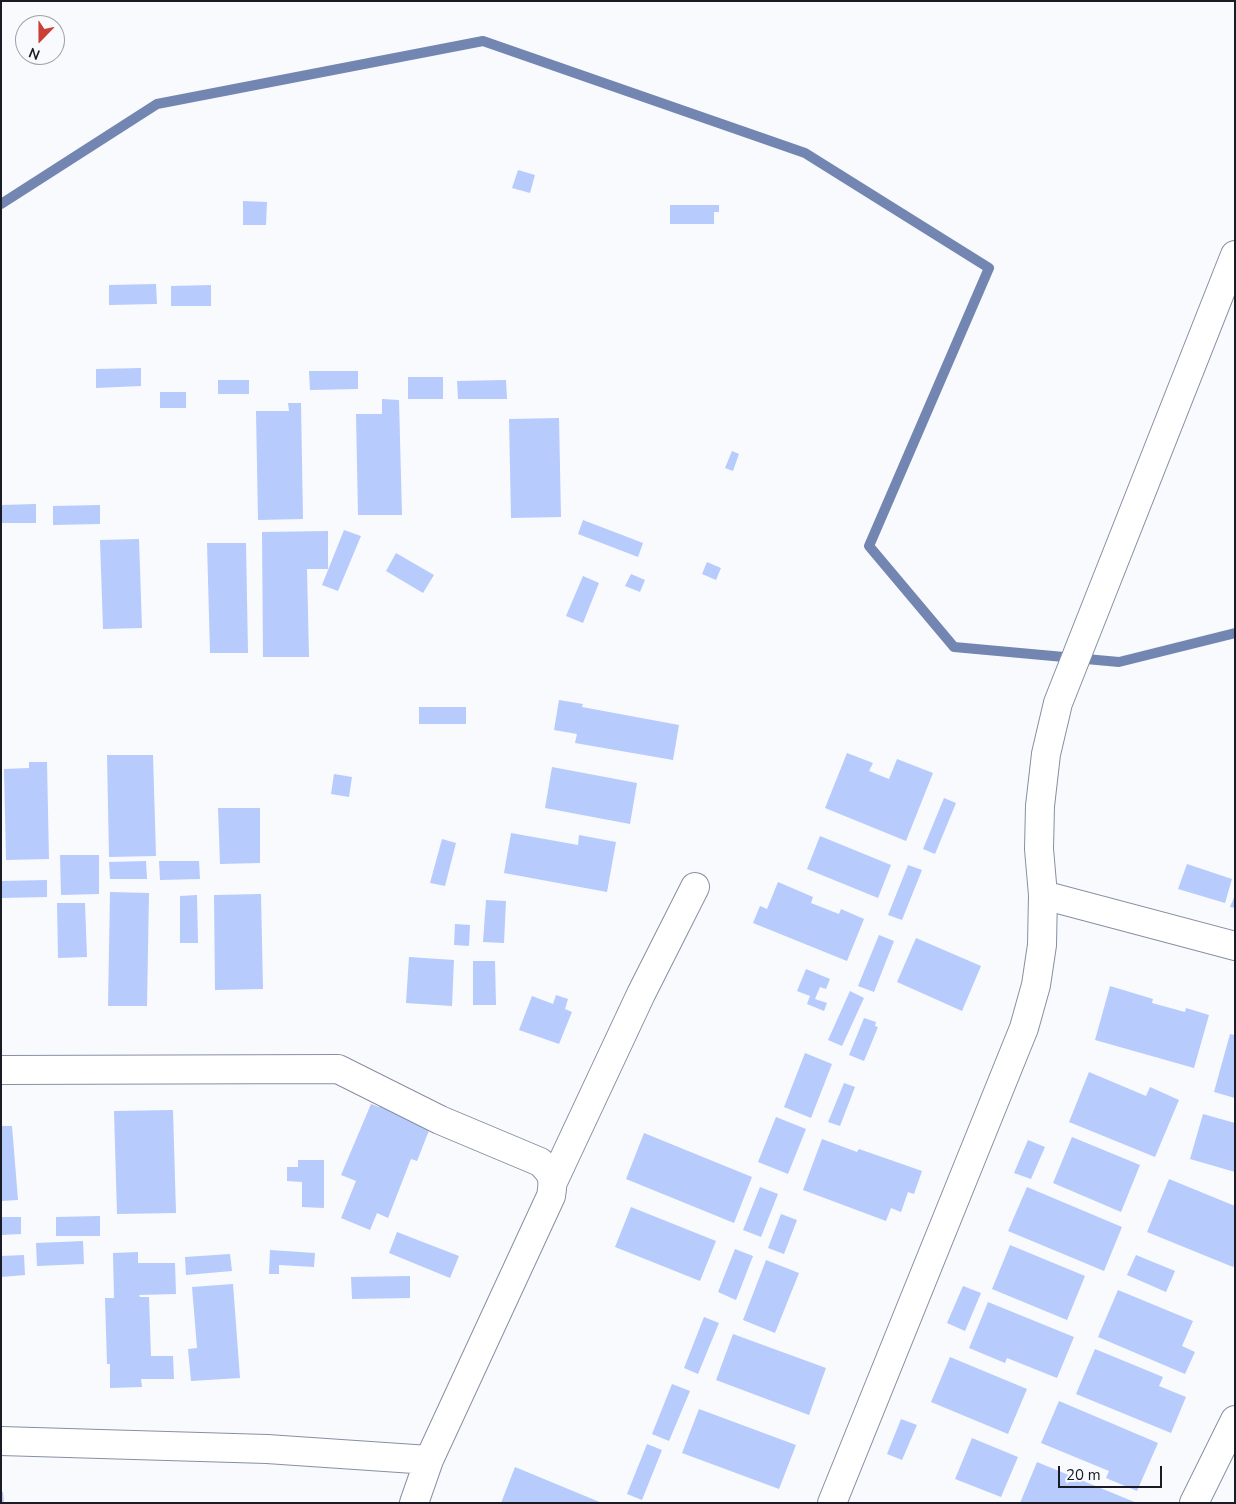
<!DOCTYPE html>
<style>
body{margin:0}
#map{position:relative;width:1236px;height:1504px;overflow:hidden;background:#f8fafe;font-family:"Nunito Sans",sans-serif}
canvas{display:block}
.frame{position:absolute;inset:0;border:2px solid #191c24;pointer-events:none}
.north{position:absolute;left:15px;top:15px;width:50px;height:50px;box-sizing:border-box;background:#f8fafe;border:1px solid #9fa1a7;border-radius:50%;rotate:202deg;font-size:14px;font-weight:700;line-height:20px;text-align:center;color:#191c24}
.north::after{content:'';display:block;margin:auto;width:18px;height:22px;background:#cb3e33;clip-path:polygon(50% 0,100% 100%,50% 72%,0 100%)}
.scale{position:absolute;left:1058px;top:1466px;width:104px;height:22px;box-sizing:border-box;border:2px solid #191c24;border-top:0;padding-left:6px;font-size:15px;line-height:18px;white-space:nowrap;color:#191c24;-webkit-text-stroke:4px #f8fafe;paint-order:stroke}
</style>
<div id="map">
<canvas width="1236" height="1504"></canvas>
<div class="frame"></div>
<div class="north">N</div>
<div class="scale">20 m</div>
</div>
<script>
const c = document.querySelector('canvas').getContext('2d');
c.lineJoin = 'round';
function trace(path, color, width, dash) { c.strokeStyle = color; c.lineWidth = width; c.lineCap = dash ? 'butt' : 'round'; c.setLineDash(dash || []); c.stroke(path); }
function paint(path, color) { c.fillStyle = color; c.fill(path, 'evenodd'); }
trace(new Path2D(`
 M 1,204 L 157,104 L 483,41 L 805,153 L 989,268 L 869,546 L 954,647 L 1119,662 L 1235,633`), '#7385b1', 10);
paint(new Path2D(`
 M 518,170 L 535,175 L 530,193 L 512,188 Z
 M 243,201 L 267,202 L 266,225 L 243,225 Z
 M 670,205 L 719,205 L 719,212 L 714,212 L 714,224 L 670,224 Z
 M 156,284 L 157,304 L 109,305 L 109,285 Z
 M 211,285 L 211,306 L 171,306 L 171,286 Z
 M 141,368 L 141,386 L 96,388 L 96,369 Z
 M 309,371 L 358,371 L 358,389 L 310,390 Z
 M 408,377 L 443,377 L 443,399 L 408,399 Z
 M 218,380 L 249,380 L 249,394 L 218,394 Z
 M 506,380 L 507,399 L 458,399 L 457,381 Z
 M 160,392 L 186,392 L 186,408 L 160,408 Z
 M 382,399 L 399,400 L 402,515 L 358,515 L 356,414 L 382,414 Z
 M 288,403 L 301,403 L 303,519 L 258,520 L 256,411 L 289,411 Z
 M 559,418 L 561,517 L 511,518 L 509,419 Z
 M 732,451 L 739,454 L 733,471 L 725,468 Z
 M 36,504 L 36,523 L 1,523 L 1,505 Z
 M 100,505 L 100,524 L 53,525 L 53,506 Z
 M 583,520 L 643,543 L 638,557 L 578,534 Z
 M 344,530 L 361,536 L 338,591 L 322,585 Z
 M 328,531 L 328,569 L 307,569 L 309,657 L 263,657 L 262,532 Z
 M 139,539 L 142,628 L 103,629 L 100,540 Z
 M 207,543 L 246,543 L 248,653 L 210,653 Z
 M 396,553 L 434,575 L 423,593 L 386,571 Z
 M 707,562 L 721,568 L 716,580 L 702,574 Z
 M 631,574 L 645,580 L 640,592 L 625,586 Z
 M 583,576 L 599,583 L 583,623 L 566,616 Z
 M 559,700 L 583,704 L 582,707 L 679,725 L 673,760 L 575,743 L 577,734 L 554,730 Z
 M 419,707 L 466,707 L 466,724 L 419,724 Z
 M 847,753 L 873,763 L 869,771 L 889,779 L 897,759 L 933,773 L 906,841 L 825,808 Z
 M 107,755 L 153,755 L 156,856 L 109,857 Z
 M 29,762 L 47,762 L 49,859 L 6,860 L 4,769 L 29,768 Z
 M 552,767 L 637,783 L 630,824 L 545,808 Z
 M 334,774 L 352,777 L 349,797 L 331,794 Z
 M 944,798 L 956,803 L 935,854 L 923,849 Z
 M 218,808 L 260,808 L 260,863 L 220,864 Z
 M 511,833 L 578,845 L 579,835 L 616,842 L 607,892 L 504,873 Z
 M 820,836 L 891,865 L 878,898 L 807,869 Z
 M 442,839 L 456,843 L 445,886 L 430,883 Z
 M 60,855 L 99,855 L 99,894 L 61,895 Z
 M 146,861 L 147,879 L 110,879 L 109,862 Z
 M 159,861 L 199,861 L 200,879 L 160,880 Z
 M 1187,864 L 1232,879 L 1225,903 L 1178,889 Z
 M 908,865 L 922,870 L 902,920 L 888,915 Z
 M 47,880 L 47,897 L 1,898 L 1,881 Z
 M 778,882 L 813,897 L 811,903 L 839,914 L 841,909 L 864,919 L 847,961 L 753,923 L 760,906 L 767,909 Z
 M 110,892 L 149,893 L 147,1006 L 108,1006 Z
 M 261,894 L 263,989 L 215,990 L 214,895 Z
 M 197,895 L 198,943 L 180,943 L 180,896 Z
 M 1235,895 L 1235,908 L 1230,907 Z
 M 486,900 L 506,901 L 504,943 L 483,942 Z
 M 57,903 L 85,903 L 87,957 L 58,958 Z
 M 455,924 L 470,925 L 469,946 L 454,945 Z
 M 879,935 L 894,941 L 874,992 L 858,986 Z
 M 916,938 L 981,966 L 962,1011 L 897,982 Z
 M 409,957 L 454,960 L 452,1006 L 406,1003 Z
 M 473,961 L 495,961 L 496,1005 L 473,1005 Z
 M 806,969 L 830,979 L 826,989 L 820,987 L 815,999 L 827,1003 L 824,1011 L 807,1004 L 810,996 L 797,991 Z
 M 1110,986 L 1153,999 L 1152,1003 L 1185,1012 L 1186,1008 L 1209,1015 L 1194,1068 L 1095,1040 Z
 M 850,991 L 864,998 L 842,1046 L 828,1040 Z
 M 556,995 L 568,999 L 565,1009 L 572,1012 L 559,1044 L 519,1030 L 532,996 L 553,1004 Z
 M 864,1018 L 876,1022 L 875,1026 L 878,1027 L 864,1061 L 849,1055 Z
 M 1230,1034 L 1235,1035 L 1235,1098 L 1214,1092 Z
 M 805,1053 L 832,1064 L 811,1118 L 784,1107 Z
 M 1089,1072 L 1146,1096 L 1150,1087 L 1179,1100 L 1155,1157 L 1069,1122 Z
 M 844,1083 L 855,1087 L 840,1126 L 828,1122 Z
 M 382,1100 L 430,1128 L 417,1161 L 411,1159 L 388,1218 L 377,1213 L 370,1230 L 341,1218 L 356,1181 L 341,1175 L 371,1104 L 379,1107 Z
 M 173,1110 L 176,1213 L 117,1214 L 114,1111 Z
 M 1203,1114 L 1235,1123 L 1235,1172 L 1190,1159 Z
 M 776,1117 L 806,1129 L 788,1174 L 758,1162 Z
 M 1,1126 L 12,1126 L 18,1200 L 1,1201 Z
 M 644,1133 L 752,1177 L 734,1223 L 626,1179 Z
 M 1072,1137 L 1140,1165 L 1121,1212 L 1053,1183 Z
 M 822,1139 L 857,1152 L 859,1149 L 922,1171 L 914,1194 L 908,1192 L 901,1212 L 891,1208 L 886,1221 L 803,1190 Z
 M 1028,1140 L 1045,1147 L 1031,1179 L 1014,1173 Z
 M 298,1160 L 324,1160 L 324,1208 L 302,1207 L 302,1182 L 287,1181 L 287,1167 L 298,1167 Z
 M 1169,1179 L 1235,1206 L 1235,1263 L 1233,1267 L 1147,1232 Z
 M 760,1187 L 778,1194 L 761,1237 L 743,1230 Z
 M 1027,1187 L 1122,1227 L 1104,1271 L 1008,1231 Z
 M 631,1207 L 716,1241 L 700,1281 L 615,1247 Z
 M 781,1214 L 797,1220 L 784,1254 L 768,1248 Z
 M 100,1216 L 100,1236 L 56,1236 L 56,1217 Z
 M 1,1217 L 21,1217 L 21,1234 L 1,1235 Z
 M 397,1232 L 459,1256 L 450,1278 L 389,1253 Z
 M 83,1241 L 84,1264 L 37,1266 L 36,1243 Z
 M 1010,1245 L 1085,1276 L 1067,1320 L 992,1289 Z
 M 735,1249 L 753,1256 L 736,1300 L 718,1292 Z
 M 270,1250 L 315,1253 L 314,1267 L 279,1265 L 279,1274 L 269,1274 Z
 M 138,1252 L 138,1263 L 175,1263 L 176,1294 L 139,1295 L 140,1297 L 149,1297 L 151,1356 L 173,1356 L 174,1379 L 141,1379 L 142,1387 L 110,1388 L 110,1364 L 107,1364 L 105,1298 L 114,1298 L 113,1253 Z
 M 230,1254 L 232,1271 L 186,1275 L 185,1257 Z
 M 24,1255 L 25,1275 L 1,1277 L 1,1256 Z
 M 1136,1255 L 1175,1271 L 1166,1292 L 1127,1275 Z
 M 766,1260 L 799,1273 L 775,1333 L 743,1320 Z
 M 410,1276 L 410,1298 L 352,1299 L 351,1277 Z
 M 233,1284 L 240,1378 L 191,1381 L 188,1349 L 197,1348 L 192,1287 Z
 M 963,1286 L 981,1293 L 965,1331 L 947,1323 Z
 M 1118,1290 L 1193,1321 L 1182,1346 L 1195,1352 L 1185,1374 L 1098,1337 Z
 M 988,1302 L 1074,1337 L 1057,1378 L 1007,1358 L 1005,1363 L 969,1348 Z
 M 704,1317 L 719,1323 L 698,1374 L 684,1368 Z
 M 733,1334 L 826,1368 L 809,1415 L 716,1380 Z
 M 1095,1349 L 1163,1377 L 1159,1386 L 1186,1397 L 1171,1433 L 1076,1394 Z
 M 950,1357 L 1027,1389 L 1008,1434 L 931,1402 Z
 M 672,1384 L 690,1391 L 669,1441 L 652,1434 Z
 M 1059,1401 L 1158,1443 L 1137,1491 L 1106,1478 L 1109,1471 L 1041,1443 Z
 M 699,1409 L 796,1445 L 779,1489 L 682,1453 Z
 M 901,1419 L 917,1425 L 902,1460 L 887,1454 Z
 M 972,1438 L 1018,1457 L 1001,1497 L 955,1479 Z
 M 647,1444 L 662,1450 L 642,1500 L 627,1494 Z
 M 1037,1462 L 1137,1503 L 1020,1503 Z
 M 515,1467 L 602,1503 L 501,1503 Z
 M 1,1492 L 3,1492 L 4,1503 L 1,1503 Z`), '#b7cbfc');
const minor = new Path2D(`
 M 1043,895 L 1235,946
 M 1,1070 L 338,1069 L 440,1120 L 540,1162 C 553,1174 554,1179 551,1196 L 429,1460 L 414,1503
 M 553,1182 L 641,994 L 695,887
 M 1,1441 L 267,1449 L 429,1460
 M 832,1503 L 1024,1028 L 1036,985 L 1042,945 L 1043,895 L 1039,849 L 1040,806 L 1046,754 L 1058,703 L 1235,255
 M 1194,1503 L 1235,1420`);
trace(minor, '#868fa3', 30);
trace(minor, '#fff', 28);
</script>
